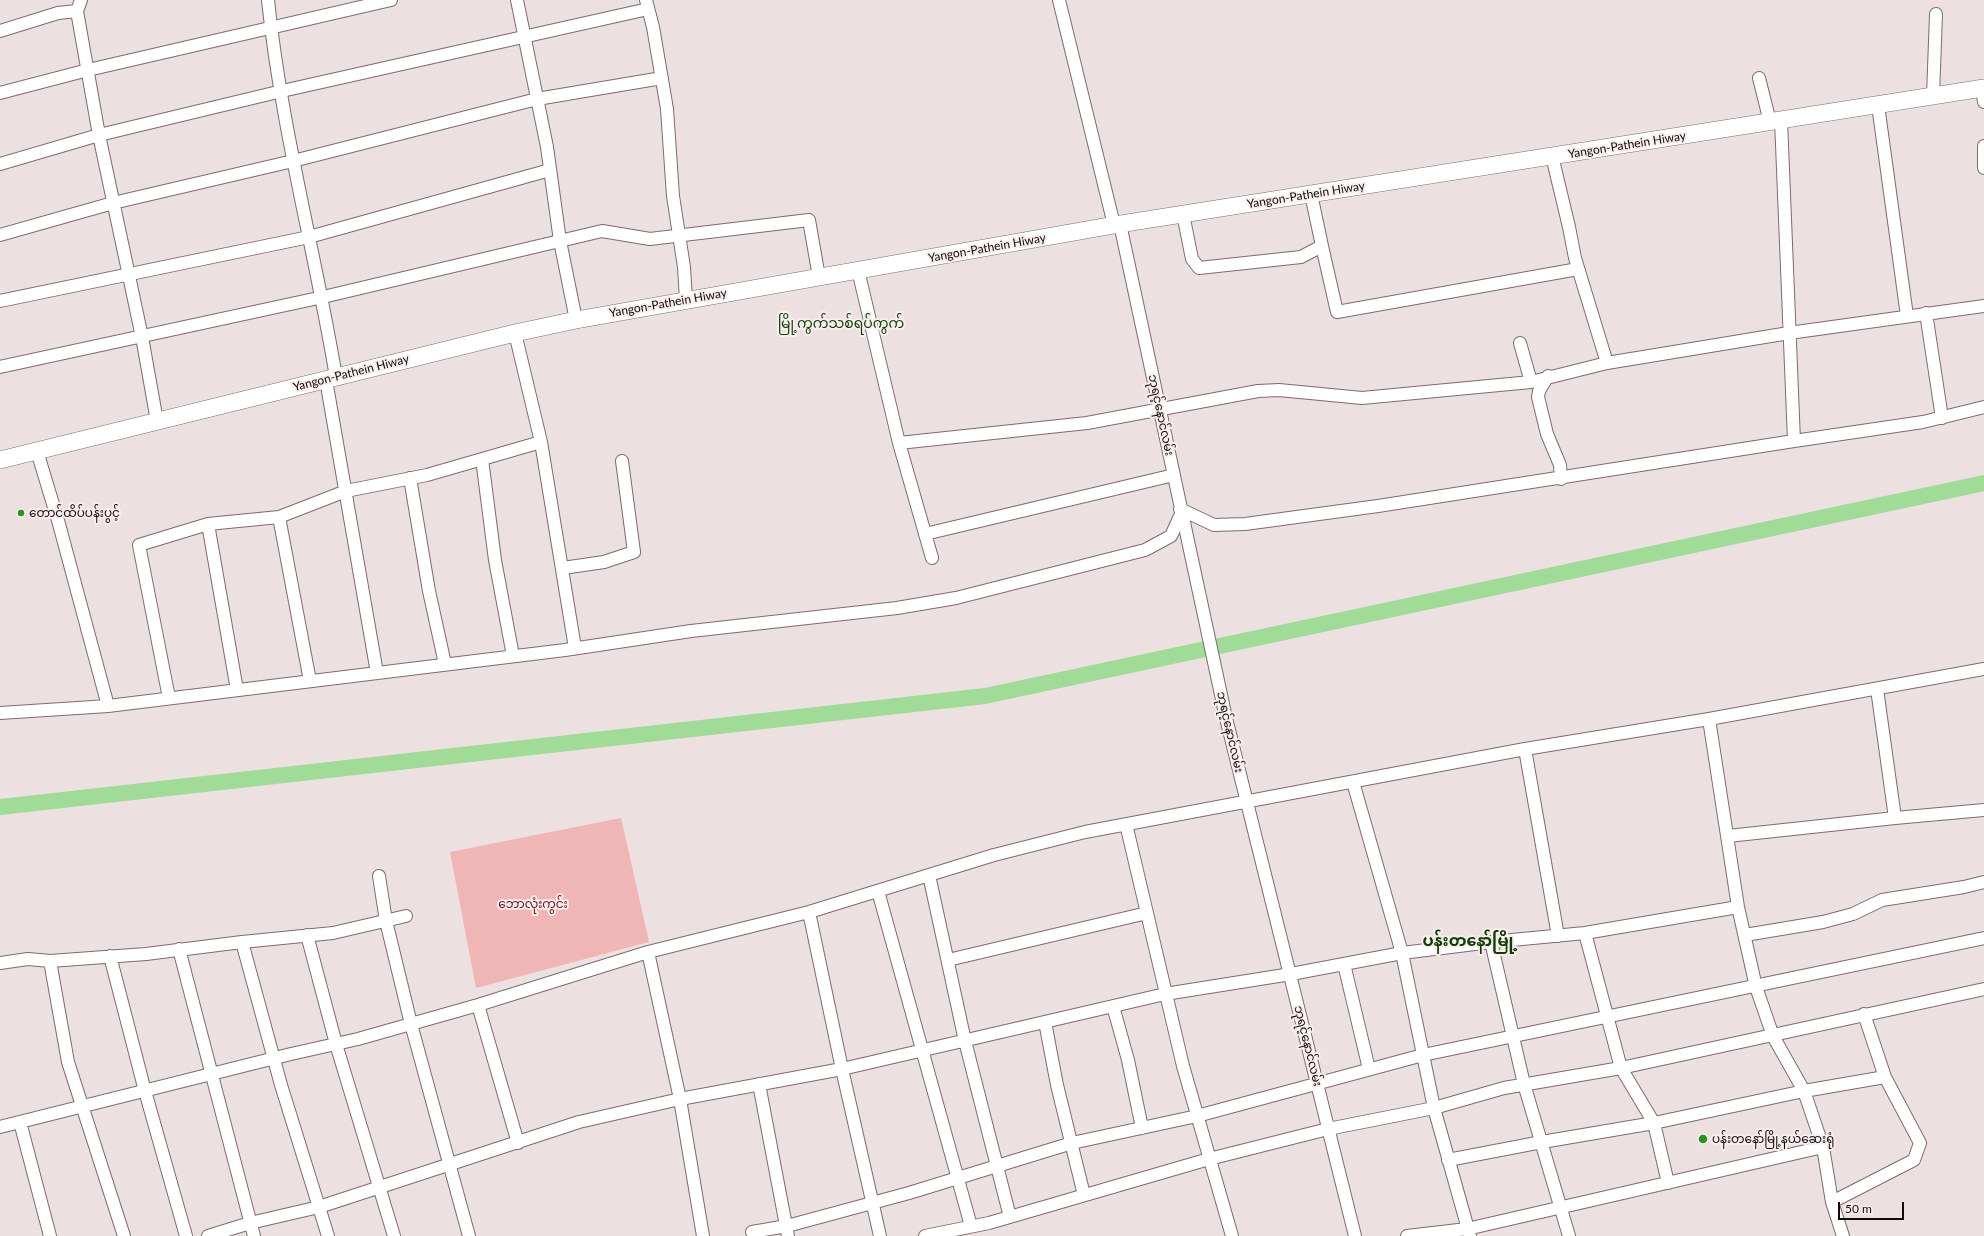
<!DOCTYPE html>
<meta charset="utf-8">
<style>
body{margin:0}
#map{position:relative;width:1984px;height:1236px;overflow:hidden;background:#ede0e0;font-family:Lato,sans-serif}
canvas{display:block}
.scale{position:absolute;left:1838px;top:1202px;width:66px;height:18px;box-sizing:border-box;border:2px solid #0f0b0b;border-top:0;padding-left:5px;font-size:12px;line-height:14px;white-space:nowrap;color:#0f0b0b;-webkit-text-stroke:3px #faeded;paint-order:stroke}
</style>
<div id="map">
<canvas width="1984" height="1236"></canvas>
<div class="scale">50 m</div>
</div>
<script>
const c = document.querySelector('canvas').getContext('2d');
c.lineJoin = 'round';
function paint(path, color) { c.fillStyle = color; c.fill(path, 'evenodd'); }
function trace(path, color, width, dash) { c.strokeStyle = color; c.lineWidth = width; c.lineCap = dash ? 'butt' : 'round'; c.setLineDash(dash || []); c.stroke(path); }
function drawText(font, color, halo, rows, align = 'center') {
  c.font = font + ' Lato,"Noto Sans Myanmar",sans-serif'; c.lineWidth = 4; c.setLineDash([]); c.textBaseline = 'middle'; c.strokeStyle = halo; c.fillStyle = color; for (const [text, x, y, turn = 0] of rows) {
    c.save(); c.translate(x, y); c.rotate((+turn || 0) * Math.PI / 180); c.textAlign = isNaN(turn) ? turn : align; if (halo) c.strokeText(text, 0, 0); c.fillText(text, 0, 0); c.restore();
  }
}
paint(new Path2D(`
 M 621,818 L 649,942 L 476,988 L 450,852 Z`), '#f0b5b5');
trace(new Path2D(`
 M 0,807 L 985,696 L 1984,483`), '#a0dc98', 16);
const minor = new Path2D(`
 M 268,0 C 281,127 315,251 336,377
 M 517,0 L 547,147 L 560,241 L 576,320
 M 646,0 L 653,27 L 667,109 L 673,196 L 684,267 L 686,300
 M 1059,0 L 1114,225
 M 77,11 L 99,135 L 142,337 L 157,421
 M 0,31 L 58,13 L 77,11 L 81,0
 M 1759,78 L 1770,122
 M 1982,89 L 1984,102
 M 0,93 L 88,70 L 391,0
 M 1933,96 L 1936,14
 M 1878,105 L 1907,316
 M 1781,120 L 1794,441
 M 1984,146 L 1984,168
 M 1552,156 L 1569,227 L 1575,258 L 1607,363
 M 0,164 L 99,135 L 282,91 L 648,9
 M 1183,214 L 1192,259 L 1199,268 L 1301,257 L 1322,246 L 1311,194
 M 1120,224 L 1226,718 L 1355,1236
 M 0,235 L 113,203 L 293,161 L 537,99 L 662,78
 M 1322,246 L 1337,312 L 1578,269
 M 858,270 L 899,443 L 932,558
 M 0,301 L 309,237 L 550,170
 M 1926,313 L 1942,418
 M 515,333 L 541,442 L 575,648
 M 1520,343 L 1531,382
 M 0,367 L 323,297 L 602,231 L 650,239 L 809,220 L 819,277
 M 1548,376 L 1539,391 L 1538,397 L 1547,434 L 1560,465 L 1561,479
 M 326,380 L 377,673
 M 899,443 L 1087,423 L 1258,391 L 1279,390 L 1362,398 L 1531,382 L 1607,363 L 1789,333 L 1984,306
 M 37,451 L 59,524 L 108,706
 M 482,459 L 495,560 L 513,656
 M 410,478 L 429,591 L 445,664
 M 1180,509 L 1214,525 L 1245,524 L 1378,506 L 1794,441 L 1923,422 L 1984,407
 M 279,517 L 310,681
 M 208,524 L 237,690
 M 925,534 L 1174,475
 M 563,568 L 604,562 L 634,552 L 622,461
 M 169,698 L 139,545 L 208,524 L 279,517 L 346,491 L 427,475 L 541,442
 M 0,713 L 108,706 L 565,650 L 691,631 L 897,608 L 956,598 L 1145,550 L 1171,536 L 1181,514
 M 1709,719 L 1738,907 L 1756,987 L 1773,1036 L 1804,1091 L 1823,1147 L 1832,1202 L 1843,1236
 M 1525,749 L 1558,936
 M 1353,782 L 1402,953 L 1434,1108 L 1470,1236
 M 1895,818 L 1984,810
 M 1126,824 L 1183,1066 L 1232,1236
 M 1728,836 L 1895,818 L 1877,689
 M 929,875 L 965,1041 L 1010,1217
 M 379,876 L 386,921 L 411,1024 L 469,1236
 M 878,891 L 971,1226
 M 809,912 L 842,1069 L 880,1236
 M 1585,933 L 1621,1068 L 1654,1123 L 1668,1183
 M 307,935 L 336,1044 L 394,1236
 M 1745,935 L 1823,922 L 1853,914 L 1882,900 L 1964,887 L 1984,882
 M 242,942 L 281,1085 L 328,1236
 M 1491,942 L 1585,933 L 1738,907
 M 179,949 L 254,1236
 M 648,952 L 680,1099 L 703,1236
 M 110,956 L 145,1091 L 186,1236
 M 948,960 L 1147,913
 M 50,961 L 68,1062 L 124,1236
 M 0,963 L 28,959 L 50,961 L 146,954 L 242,942 L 333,933 L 406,916
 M 1344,964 L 1369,1069
 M 478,1005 L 518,1143
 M 1113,1006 L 1128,1060 L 1142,1128
 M 1045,1022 L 1057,1085 L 1084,1195
 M 759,1084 L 788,1236
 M 20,1122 L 50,1236
 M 0,1127 L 291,1054 L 358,1039 L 478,1005 L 648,952 L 809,912 L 994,855 L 1085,832 L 1525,749 L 1709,719 L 1984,669
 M 1448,1160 L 1542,1142 L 1654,1123 L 1804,1091 L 1885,1077
 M 1832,1202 L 1914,1160 L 1920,1143 L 1885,1077 L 1864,1014
 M 752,1232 L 787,1226 L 909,1193 L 1072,1143 L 1197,1116 L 1423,1055 L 1984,938
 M 208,1236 L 250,1223 L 319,1207 L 579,1122 L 680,1099 L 842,1069 L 1165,994 L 1291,974 L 1402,953 L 1491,942 L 1524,1084 L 1569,1236
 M 925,1236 L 989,1223 L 1209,1159 L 1328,1129 L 1434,1108 L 1504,1088 L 1621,1068 L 1984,989
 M 1407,1236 L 1467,1229 L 1823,1147`);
const highway = new Path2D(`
 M 0,460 L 515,333 L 576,320 L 1120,224 L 1984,88`);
trace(minor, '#796d6d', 14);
trace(highway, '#796d6d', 18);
trace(minor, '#fff', 12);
trace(highway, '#fff', 17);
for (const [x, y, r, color] of [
 [21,513,4,"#29941d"],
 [1703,1139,5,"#29941d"]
]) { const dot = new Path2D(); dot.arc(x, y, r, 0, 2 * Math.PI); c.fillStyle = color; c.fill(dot); trace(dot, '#faeded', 1.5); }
drawText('12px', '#0f0b0b', '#faeded', [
 ["Yangon-Pathein Hiway",1627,145,-9],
 ["Yangon-Pathein Hiway",1306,195,-9],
 ["Yangon-Pathein Hiway",987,248,-10],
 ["Yangon-Pathein Hiway",668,303,-10],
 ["Yangon-Pathein Hiway",351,373,-14],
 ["ဘုရင့်နောင်လမ်း",1161,415,78],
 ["ဘုရင့်နောင်လမ်း",1230,732,77],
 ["ဘုရင့်နောင်လမ်း",1308,1046,76]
]);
drawText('12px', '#0f0b0b', '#faeded', [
 ["တောင်ထိပ်ပန်းပွင့်",29,513],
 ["ပန်းတနော်မြို့နယ်ဆေးရုံ",1712,1139]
], 'left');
drawText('12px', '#62111d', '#faeded', [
 ["ဘောလုံးကွင်း",533,904]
]);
drawText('14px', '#0b3f06', '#faeded', [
 ["မြို့ကွက်သစ်ရပ်ကွက်",841,323]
]);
drawText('bold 16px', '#0b3f06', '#faeded', [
 ["ပန်းတနော်မြို့",1470,941]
]);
</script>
